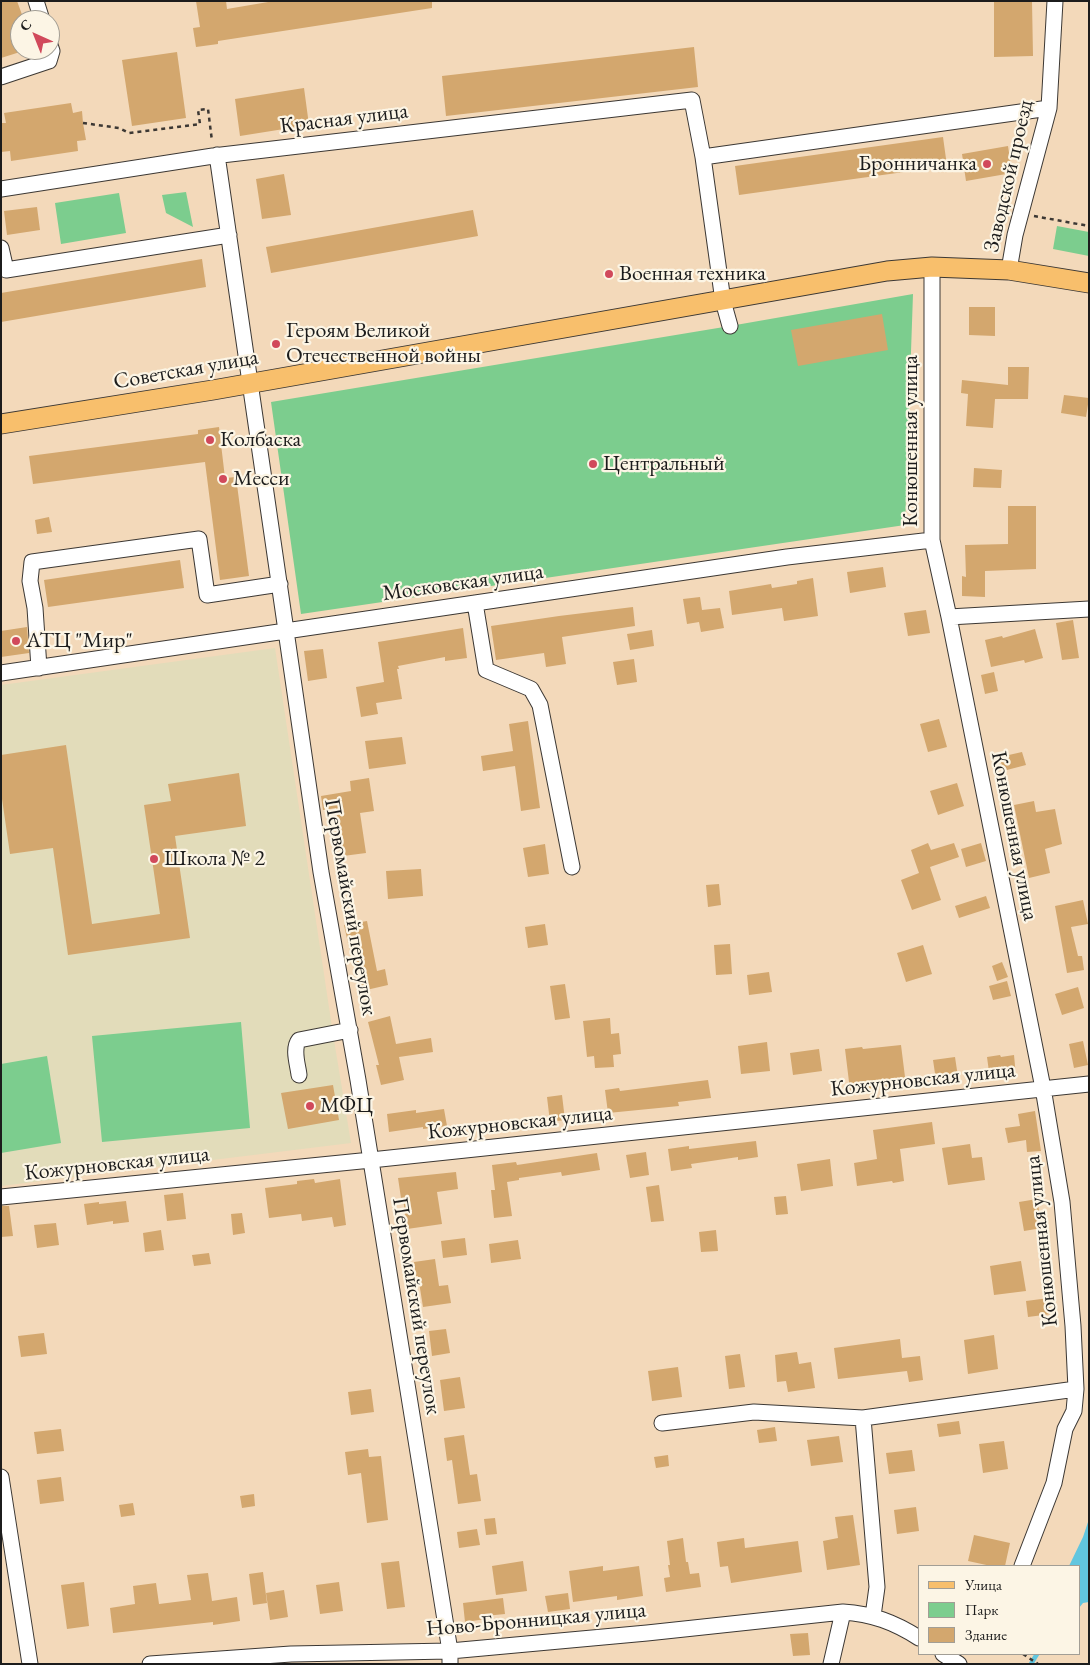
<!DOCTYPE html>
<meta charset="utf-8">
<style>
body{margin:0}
#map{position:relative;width:1090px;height:1665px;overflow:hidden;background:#f3d9ba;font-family:"EB Garamond",serif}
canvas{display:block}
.frame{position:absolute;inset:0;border:2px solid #1c1c1c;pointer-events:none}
.legend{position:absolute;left:918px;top:1565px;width:162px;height:90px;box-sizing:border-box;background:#fcf5e5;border:1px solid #a29e95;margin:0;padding:6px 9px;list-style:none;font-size:15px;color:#1c1c1c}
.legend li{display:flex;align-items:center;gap:10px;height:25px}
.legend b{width:25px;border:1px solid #a29e95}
.north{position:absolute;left:10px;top:10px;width:50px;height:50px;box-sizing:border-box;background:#fcf5e5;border:1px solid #a29e95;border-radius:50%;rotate:316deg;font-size:14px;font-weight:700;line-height:20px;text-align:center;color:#1c1c1c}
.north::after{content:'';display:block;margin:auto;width:18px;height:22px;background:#d1495b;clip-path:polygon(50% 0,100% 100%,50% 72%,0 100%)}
</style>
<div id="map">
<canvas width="1090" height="1665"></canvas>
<div class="frame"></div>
<ul class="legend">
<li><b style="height:6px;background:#f8bf6c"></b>Улица</li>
<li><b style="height:14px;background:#7ccd8e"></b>Парк</li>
<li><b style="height:14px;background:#d3a76e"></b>Здание</li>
</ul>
<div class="north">С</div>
</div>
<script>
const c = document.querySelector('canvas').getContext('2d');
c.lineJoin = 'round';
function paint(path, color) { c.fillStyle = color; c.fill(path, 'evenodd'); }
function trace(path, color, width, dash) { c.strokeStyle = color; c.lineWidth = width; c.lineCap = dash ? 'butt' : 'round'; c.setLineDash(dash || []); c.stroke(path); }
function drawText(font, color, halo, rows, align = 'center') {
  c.font = font + ' "EB Garamond",serif'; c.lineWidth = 4.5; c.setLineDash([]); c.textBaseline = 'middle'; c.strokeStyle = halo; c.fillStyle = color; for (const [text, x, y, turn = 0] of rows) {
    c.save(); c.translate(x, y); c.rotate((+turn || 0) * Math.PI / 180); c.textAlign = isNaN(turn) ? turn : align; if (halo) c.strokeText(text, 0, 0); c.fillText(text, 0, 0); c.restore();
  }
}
paint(new Path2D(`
 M 275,648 L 333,1034 L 351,1143 L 1,1186 L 1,685 Z`), '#e2dcba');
paint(new Path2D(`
 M 186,192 L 193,227 L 166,213 L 162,195 Z
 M 119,193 L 126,233 L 61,244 L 55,203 Z
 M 1057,226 L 1089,232 L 1089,256 L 1053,249 Z
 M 913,294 L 905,525 L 301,614 L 271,402 L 730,326 Z
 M 241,1022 L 250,1128 L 102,1142 L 92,1036 Z
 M 47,1056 L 61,1143 L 1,1153 L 1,1064 Z`), '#7ccd8e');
paint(new Path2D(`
 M 1089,1519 L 1089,1602 L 1083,1603 L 1079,1608 L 1079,1566 L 1069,1566 L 1083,1537 Z`), '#61c6df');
trace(new Path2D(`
 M 1031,1664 L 1037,1654`), '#61c6df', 4.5);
paint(new Path2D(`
 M 1,1 L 17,1 L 24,20 L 20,20 L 20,52 L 1,58 Z
 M 196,1 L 226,1 L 227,9 L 274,1 L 432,1 L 432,8 L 218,41 L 218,44 L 196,47 L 193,28 L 200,27 Z
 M 994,1 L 1032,1 L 1033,56 L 994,57 Z
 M 694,47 L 698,87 L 446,116 L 442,76 Z
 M 177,52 L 186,118 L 132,126 L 122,60 Z
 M 304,88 L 309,125 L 240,136 L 235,99 Z
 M 71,103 L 73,113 L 82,111 L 83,123 L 86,140 L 77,141 L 78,151 L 11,161 L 10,151 L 1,152 L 1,123 L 6,123 L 4,113 Z
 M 943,137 L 947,166 L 739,195 L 735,166 Z
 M 1008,146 L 1012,173 L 966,181 L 962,154 Z
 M 284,174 L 291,215 L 262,219 L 256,179 Z
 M 37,207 L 40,230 L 7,235 L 4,211 Z
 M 473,210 L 478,236 L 271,273 L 266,247 Z
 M 202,259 L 206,287 L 1,322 L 1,293 Z
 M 969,307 L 995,307 L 995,336 L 969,335 Z
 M 882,314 L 888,350 L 798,366 L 791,330 Z
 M 1008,367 L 1029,367 L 1028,399 L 995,399 L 993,428 L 966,426 L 968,394 L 961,393 L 962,380 L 1008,385 Z
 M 1064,395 L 1089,398 L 1086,417 L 1061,413 Z
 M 219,427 L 225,478 L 236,477 L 249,576 L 220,580 L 205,462 L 33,484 L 29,456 L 198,434 L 198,430 Z
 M 974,468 L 1002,470 L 1001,488 L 973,487 Z
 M 1008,506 L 1036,506 L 1036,569 L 985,571 L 985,597 L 962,596 L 962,576 L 966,577 L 965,545 L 1008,544 Z
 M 49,517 L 52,532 L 37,534 L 35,520 Z
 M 180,560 L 184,588 L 48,607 L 44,580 Z
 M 883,567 L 886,587 L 850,593 L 847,572 Z
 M 813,578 L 818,616 L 784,621 L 782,608 L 732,615 L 729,591 L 771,584 L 772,588 L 797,584 L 797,581 Z
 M 700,597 L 702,610 L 720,608 L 724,628 L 701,632 L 699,622 L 687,624 L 683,599 Z
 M 633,607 L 635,626 L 562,637 L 566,664 L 546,667 L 544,653 L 496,660 L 491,626 L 559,616 Z
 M 926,610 L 930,633 L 908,636 L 904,613 Z
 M 1073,620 L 1079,658 L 1062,660 L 1056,623 Z
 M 27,627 L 29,653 L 1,657 L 1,631 Z
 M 463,628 L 467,658 L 445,661 L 445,657 L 398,666 L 399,669 L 397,669 L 402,699 L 376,703 L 378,714 L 361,717 L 356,687 L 384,682 L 378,642 Z
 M 1035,629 L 1043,658 L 1025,663 L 1024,660 L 991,667 L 985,640 L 1002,636 L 1003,638 Z
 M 652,630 L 654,646 L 630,650 L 627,634 Z
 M 323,649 L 327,678 L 308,681 L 304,651 Z
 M 634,659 L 637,682 L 617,685 L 613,662 Z
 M 994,672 L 998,691 L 985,694 L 981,675 Z
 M 939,719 L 947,747 L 928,752 L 920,724 Z
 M 528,721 L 540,808 L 521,811 L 515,766 L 483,771 L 481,756 L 513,751 L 509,724 Z
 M 402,737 L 406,764 L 369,769 L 365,741 Z
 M 66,745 L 92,924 L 160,914 L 144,805 L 171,801 L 168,784 L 239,773 L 246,826 L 175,836 L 190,938 L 68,955 L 53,848 L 10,854 L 1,792 L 1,755 Z
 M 1022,752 L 1026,765 L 1003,771 L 1000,757 Z
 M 369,778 L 374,811 L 360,813 L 366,853 L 343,856 L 336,808 L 323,810 L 321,796 L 351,791 L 350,781 Z
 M 957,783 L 964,806 L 938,815 L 930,791 Z
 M 1034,801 L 1036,812 L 1055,809 L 1062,844 L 1045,849 L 1050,873 L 1029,878 L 1014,805 Z
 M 928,843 L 931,850 L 954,843 L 959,857 L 930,867 L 941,900 L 912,910 L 901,880 L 919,873 L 911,850 Z
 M 981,843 L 986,861 L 966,867 L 961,849 Z
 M 545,844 L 549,874 L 528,877 L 523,848 Z
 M 421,869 L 423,896 L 388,899 L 386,871 Z
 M 719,884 L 721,905 L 708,907 L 706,885 Z
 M 986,896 L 990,908 L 959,918 L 955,906 Z
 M 1083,900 L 1088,924 L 1071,927 L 1078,956 L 1082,956 L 1084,970 L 1067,973 L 1055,906 Z
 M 367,921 L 377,971 L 385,969 L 388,985 L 362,991 L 356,960 L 352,961 L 344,925 Z
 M 545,924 L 548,945 L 528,948 L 525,927 Z
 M 730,944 L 732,974 L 716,975 L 714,945 Z
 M 923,945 L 932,974 L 906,982 L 897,953 Z
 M 1002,962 L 1008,977 L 997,981 L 992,966 Z
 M 769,972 L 772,992 L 749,995 L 747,975 Z
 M 1007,981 L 1011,996 L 993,1000 L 989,986 Z
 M 565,984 L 570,1018 L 555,1020 L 550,986 Z
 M 1078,987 L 1084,1008 L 1062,1015 L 1055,994 Z
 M 390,1016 L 396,1044 L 431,1038 L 433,1052 L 399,1057 L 404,1080 L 381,1085 L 376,1065 L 379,1065 L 368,1022 Z
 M 610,1018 L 611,1034 L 619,1033 L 621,1054 L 613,1055 L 614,1067 L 595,1068 L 594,1056 L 587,1057 L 583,1021 Z
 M 1083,1041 L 1088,1065 L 1074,1068 L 1069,1044 Z
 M 767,1042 L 770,1071 L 741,1074 L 738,1046 Z
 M 901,1045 L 906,1085 L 850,1090 L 845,1049 L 862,1047 L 863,1049 Z
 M 819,1049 L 822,1071 L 793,1075 L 790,1053 Z
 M 1000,1055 L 1001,1057 L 1014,1055 L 1016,1076 L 990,1079 L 987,1057 Z
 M 955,1057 L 958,1077 L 936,1080 L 933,1060 Z
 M 708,1080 L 711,1098 L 678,1102 L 679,1106 L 608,1113 L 605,1090 L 619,1088 L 620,1091 Z
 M 333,1085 L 339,1120 L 288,1129 L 281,1093 Z
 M 562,1095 L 565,1120 L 550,1122 L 547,1097 Z
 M 444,1109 L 447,1126 L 423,1129 L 423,1127 L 389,1132 L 387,1114 L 416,1110 L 416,1113 Z
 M 1035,1111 L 1041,1151 L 1027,1152 L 1026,1140 L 1008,1143 L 1005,1128 L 1020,1126 L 1018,1114 Z
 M 932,1122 L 935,1144 L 900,1149 L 904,1181 L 893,1183 L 892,1181 L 857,1186 L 854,1163 L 877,1159 L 873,1130 Z
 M 756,1141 L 758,1157 L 738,1160 L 738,1157 L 691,1164 L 692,1168 L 671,1171 L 668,1149 L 689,1146 L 689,1149 Z
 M 970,1144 L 972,1158 L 982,1157 L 985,1180 L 948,1185 L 942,1148 Z
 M 646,1152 L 649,1175 L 630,1178 L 626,1155 Z
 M 597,1153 L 600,1170 L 562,1176 L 561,1172 L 519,1178 L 519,1180 L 507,1182 L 512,1216 L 494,1218 L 491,1190 L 495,1190 L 492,1165 L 516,1162 L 517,1165 Z
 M 830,1159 L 833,1186 L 801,1191 L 797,1164 Z
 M 456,1172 L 458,1189 L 437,1192 L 442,1224 L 407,1229 L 403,1198 L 401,1198 L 398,1178 Z
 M 314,1179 L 315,1183 L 340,1179 L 346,1225 L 334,1227 L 332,1217 L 302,1221 L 301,1214 L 269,1218 L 265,1188 L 297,1184 L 297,1181 Z
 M 659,1185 L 664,1221 L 651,1222 L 646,1187 Z
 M 183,1193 L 186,1219 L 167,1221 L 164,1195 Z
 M 786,1196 L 788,1214 L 776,1215 L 774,1197 Z
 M 1037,1199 L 1042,1228 L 1024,1231 L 1019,1202 Z
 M 126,1201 L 129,1222 L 113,1224 L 113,1221 L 87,1225 L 84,1204 L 99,1202 L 99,1204 Z
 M 1,1206 L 9,1206 L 13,1236 L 1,1237 Z
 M 242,1213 L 245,1233 L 233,1235 L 231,1214 Z
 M 56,1223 L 59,1245 L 37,1248 L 34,1225 Z
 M 161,1230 L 164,1250 L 145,1252 L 143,1233 Z
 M 716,1230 L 718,1251 L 701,1252 L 699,1232 Z
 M 465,1238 L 467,1255 L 443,1258 L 441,1241 Z
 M 518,1240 L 521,1259 L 491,1263 L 489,1244 Z
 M 209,1253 L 211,1264 L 194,1266 L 192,1255 Z
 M 435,1259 L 439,1286 L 448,1285 L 451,1303 L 423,1307 L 418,1276 L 416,1276 L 414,1262 Z
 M 1021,1261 L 1026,1291 L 994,1295 L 990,1266 Z
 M 1049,1298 L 1051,1314 L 1028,1317 L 1026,1301 Z
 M 446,1329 L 450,1353 L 432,1356 L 429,1331 Z
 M 44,1333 L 47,1354 L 21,1357 L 18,1336 Z
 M 994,1335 L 998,1369 L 968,1374 L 964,1340 Z
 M 900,1339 L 902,1358 L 920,1356 L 923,1380 L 909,1382 L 907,1371 L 838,1379 L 834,1348 Z
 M 797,1352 L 799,1364 L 811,1362 L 815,1388 L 788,1392 L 786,1381 L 777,1382 L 775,1355 Z
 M 740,1354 L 745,1387 L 729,1389 L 725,1356 Z
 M 678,1367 L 682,1397 L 652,1401 L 648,1371 Z
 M 460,1377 L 465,1408 L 444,1411 L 440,1380 Z
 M 371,1389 L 374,1412 L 351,1415 L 348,1392 Z
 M 959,1421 L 961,1434 L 939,1437 L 937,1424 Z
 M 775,1427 L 777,1441 L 759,1443 L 757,1430 Z
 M 61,1429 L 64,1451 L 37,1454 L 34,1432 Z
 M 464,1435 L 470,1475 L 477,1474 L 481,1501 L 458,1504 L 452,1460 L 447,1461 L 444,1438 Z
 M 839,1436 L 843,1462 L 811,1466 L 807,1440 Z
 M 1004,1441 L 1008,1469 L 983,1473 L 979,1444 Z
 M 368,1449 L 369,1457 L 381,1456 L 388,1520 L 367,1523 L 361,1473 L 348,1475 L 345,1452 Z
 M 912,1450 L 915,1471 L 889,1474 L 886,1453 Z
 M 668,1455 L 669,1466 L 656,1468 L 654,1457 Z
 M 61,1477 L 64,1501 L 40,1504 L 37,1480 Z
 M 254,1494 L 255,1506 L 242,1508 L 240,1496 Z
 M 133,1503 L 135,1515 L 121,1517 L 119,1505 Z
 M 916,1507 L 919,1531 L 897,1534 L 894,1510 Z
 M 853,1515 L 860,1565 L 827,1570 L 823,1541 L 838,1538 L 835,1517 Z
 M 495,1518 L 497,1534 L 486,1535 L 484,1519 Z
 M 477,1529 L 480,1545 L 459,1548 L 457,1532 Z
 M 974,1535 L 1010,1543 L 1005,1566 L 991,1566 L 968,1561 Z
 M 683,1538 L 686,1562 L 688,1562 L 690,1574 L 699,1573 L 701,1587 L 666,1592 L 664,1578 L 670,1577 L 668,1565 L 670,1565 L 667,1541 Z
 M 744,1538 L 745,1548 L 798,1541 L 802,1572 L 731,1583 L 728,1566 L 720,1567 L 717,1542 Z
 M 399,1561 L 405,1607 L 387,1609 L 381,1563 Z
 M 523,1561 L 527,1591 L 496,1595 L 492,1566 Z
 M 603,1566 L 603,1571 L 639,1566 L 643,1596 L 617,1600 L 617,1596 L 573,1602 L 569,1571 Z
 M 263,1572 L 267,1603 L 253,1605 L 249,1574 Z
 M 208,1573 L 212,1601 L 237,1597 L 240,1621 L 213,1625 L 213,1622 L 113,1633 L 110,1608 L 135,1604 L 133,1586 L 156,1583 L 159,1604 L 191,1600 L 187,1575 Z
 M 84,1582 L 89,1626 L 67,1629 L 61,1585 Z
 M 339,1582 L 343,1611 L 320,1614 L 316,1585 Z
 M 284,1590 L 288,1617 L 270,1620 L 266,1593 Z
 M 568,1593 L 570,1609 L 548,1612 L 545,1596 Z
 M 503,1598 L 505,1614 L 485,1616 L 486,1619 L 465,1622 L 463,1603 Z
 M 808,1633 L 810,1655 L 793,1656 L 790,1634 Z`), '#d3a76e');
const minor = new Path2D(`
 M 36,1 L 42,20
 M 1,77 L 49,61 L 52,51 L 50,45
 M 217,155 L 321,872 L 358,1080 L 450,1651 L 450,1664
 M 703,157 L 1049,108
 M 1,189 L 213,156 L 692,100 L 703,157 L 723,301 L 730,326
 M 1,248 L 6,270 L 229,235
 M 932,267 L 932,540 L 949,617 L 1043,1088 L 1062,1202 L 1073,1326 L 1076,1389 L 1074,1411 L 1065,1429 L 1054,1483 L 1022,1566
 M 1009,270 L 1015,235 L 1049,108 L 1055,1
 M 475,603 L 486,670 L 531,689 L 540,705 L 572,867
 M 949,617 L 1089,609
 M 39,668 L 35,608 L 30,581 L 32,562 L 199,539 L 207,595 L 280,584
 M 1,673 L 787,557 L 932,540
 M 299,1075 C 298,1065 292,1049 299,1040 L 350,1030
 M 1,1197 L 371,1160 L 1089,1084
 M 662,1423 L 754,1412 L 863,1418
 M 1,1477 L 30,1664
 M 873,1616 L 877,1587 L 863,1418 L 1076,1389
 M 943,1654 L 959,1664
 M 150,1664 L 291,1654 L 450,1651 L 647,1633 L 843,1612 C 872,1614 894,1622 919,1638
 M 831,1664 L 843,1612`);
const major = new Path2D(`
 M 1,424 L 213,390 L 887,271 L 932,267 L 1009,270 L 1089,283`);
trace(minor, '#3c3834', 17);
trace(major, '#3c3834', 21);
trace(new Path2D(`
 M 83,123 L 119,128 L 129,133 L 200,124 L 198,110 L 208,109 L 212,141
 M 1034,216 L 1089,226
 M 1023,1654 L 1038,1664`), '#3c3834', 2.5, [4, 4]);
trace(minor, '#fff', 15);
trace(major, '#f8bf6c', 19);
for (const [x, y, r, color] of [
 [987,164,5,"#d1495b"],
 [609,274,5,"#d1495b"],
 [276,344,5,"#d1495b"],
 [210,440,5,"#d1495b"],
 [593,464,5,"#d1495b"],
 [223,479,5,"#d1495b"],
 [16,641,5,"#d1495b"],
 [154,859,5,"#d1495b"],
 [310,1106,5,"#d1495b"]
]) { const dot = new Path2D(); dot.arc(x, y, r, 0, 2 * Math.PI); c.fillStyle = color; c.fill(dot); trace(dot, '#fcf5e5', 2); }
drawText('22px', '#1c1c1c', '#fcf5e5', [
 ["Красная улица",344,119,-7],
 ["Заводской проезд",1009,176,-77],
 ["Советская улица",186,370,-10],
 ["Конюшенная улица",911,441,-90],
 ["Московская улица",463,583,-8],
 ["Конюшенная улица",1014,836,79],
 ["Первомайский переулок",350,907,80],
 ["Кожурновская улица",923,1080,-6],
 ["Кожурновская улица",520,1123,-6],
 ["Кожурновская улица",117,1164,-6],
 ["Конюшенная улица",1042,1241,-96],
 ["Первомайский переулок",416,1306,81],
 ["Ново-Бронницкая улица",536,1620,-5]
]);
drawText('22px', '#1c1c1c', '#fcf5e5', [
 ["Бронничанка",977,164,"right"],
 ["Военная техника",619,274],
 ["Героям Великой",286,331],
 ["Отечественной войны",286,356],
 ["Колбаска",220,440],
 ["Центральный",603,464],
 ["Месси",233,479],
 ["АТЦ \"Мир\"",26,641],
 ["Школа № 2",164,859],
 ["МФЦ",320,1106]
], 'left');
</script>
